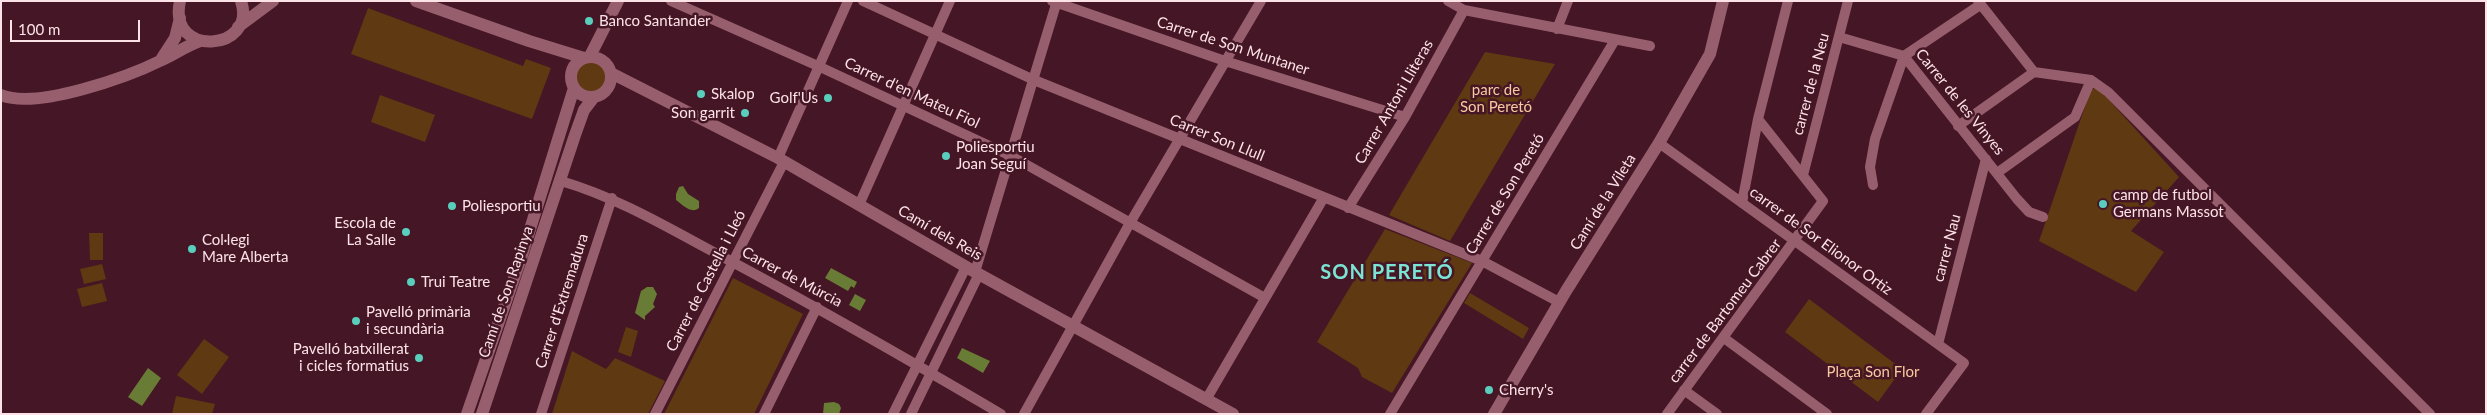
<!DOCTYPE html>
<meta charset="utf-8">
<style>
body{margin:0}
#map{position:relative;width:2487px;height:415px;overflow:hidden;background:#451625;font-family:Lato,sans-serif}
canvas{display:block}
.frame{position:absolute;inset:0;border:2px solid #fde3e8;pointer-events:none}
.scale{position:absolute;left:10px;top:20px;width:130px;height:22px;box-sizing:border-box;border:2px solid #fde3e8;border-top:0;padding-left:6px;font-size:15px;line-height:18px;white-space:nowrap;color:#fde3e8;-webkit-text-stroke:4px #451625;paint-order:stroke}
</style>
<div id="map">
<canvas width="2487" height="415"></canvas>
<div class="frame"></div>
<div class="scale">100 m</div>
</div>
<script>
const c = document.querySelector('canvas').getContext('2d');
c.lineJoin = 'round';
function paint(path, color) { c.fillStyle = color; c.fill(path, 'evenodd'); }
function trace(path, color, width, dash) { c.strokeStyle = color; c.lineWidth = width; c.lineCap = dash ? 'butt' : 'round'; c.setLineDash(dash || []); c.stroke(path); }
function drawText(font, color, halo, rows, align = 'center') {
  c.font = font + ' Lato,sans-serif'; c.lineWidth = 5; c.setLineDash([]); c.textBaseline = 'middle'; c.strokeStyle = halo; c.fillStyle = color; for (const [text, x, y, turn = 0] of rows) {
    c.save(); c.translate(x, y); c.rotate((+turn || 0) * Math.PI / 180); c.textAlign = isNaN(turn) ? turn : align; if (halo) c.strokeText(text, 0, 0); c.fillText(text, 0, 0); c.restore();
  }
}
paint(new Path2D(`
 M 368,8 L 523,66 L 526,59 L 551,68 L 532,119 L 351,54 Z
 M 1485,52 L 1555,64 L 1450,241 L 1389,215 Z
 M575 78a16 16 0 1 1 32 0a16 16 0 1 1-32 0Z
 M 2098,88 L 2179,177 L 2131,231 L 2164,252 L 2136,292 L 2039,241 L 2091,89 Z
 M 380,95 L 435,115 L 425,142 L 371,122 Z
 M 1385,229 L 1472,263 L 1392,393 L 1362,377 L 1358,368 L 1317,342 Z
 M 89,233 L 103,233 L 103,260 L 90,260 Z
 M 102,264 L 106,279 L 84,284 L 80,269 Z
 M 733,278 L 803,314 L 754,414 L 664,414 Z
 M 102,283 L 107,301 L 82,307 L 77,289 Z
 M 1470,293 L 1529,328 L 1523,339 L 1464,303 Z
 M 1809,299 L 1902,369 L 1878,402 L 1785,332 Z
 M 626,327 L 638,331 L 631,357 L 618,352 Z
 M 204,339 L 229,357 L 202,394 L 177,375 Z
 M 572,351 L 606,369 L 615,358 L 665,381 L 648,414 L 552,414 Z
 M 176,396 L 215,404 L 212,414 L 172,414 Z`), '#5f3911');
paint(new Path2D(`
 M 683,186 L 688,194 L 699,201 L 699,208 C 691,214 684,206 676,200 L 676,194 L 679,187 Z
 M 831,268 L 857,282 L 854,288 L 851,286 L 848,291 L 825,278 Z
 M 647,287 L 653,287 L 657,294 L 653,304 L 655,307 L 645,316 L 645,320 L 635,313 L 641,291 Z
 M 855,294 L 866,300 L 860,311 L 849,305 Z
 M 962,348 L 990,361 L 983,373 L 957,358 Z
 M 148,368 L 161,378 L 142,406 L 128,397 Z
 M 834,402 L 839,404 L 841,408 L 839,414 L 823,414 L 824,403 Z`), '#697c35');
trace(new Path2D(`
 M 671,1 L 818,66 L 1011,156 L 1265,298
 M 863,1 L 1034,80 L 1482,261 L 1559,302
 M 1052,1 L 1225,61 L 1405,117
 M 1448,1 L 1464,10 L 1650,46
 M 1978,1 L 2034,72 L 2091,80 L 2108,92 L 2430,414
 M 1557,29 L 1568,1
 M 1839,37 L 1904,56 L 2017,199 L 2029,212 L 2043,217
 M 1958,126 L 2034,72
 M 1659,143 L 1964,363 L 1926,414
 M 778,158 L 848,1
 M 1997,173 L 2075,117 L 2091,80
 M 1803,175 L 1848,1
 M 561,181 C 619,198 670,229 723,257 C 817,307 909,360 1001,414
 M 1873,185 L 1870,167 L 1875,139 L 1904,56 L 1980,5
 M 1742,203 L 1758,119 L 1788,1
 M 859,205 L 950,1
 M 1348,208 L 1405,117 L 1464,10
 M 975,272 L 1057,1
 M 1724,338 L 1827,414
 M 1938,344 L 1986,159
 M 1684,390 L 1717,414
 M 1207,398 L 1323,199
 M 541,414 L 612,198
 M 655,414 L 784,162
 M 764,414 L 817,307
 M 893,414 L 966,267
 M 911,414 L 979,274
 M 1024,414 L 1130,223 L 1261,1
 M 1390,414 L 1615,40
 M 1667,414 L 1823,201 L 1758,119`), '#975f6e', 10);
trace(new Path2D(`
 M 180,1 C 167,59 258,51 241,1
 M 416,1 L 529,41 L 584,58
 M 238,27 L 273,1
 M 590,56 L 618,1
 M571 77a20 20 0 1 1 40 0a20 20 0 1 1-40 0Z
 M 162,58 L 175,38 L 180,18
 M 611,73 L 778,158 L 975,272 L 1233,414
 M 1,95 C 36,110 128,77 162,60 C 175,54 186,46 200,41
 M 467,414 L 522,255 L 574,88
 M 482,414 L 575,135 L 584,110 L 594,97
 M 1494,414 L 1566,291 L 1659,143 L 1710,54 L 1723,1`), '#975f6e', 12);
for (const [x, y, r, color] of [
 [589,21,5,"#5acebd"],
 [701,94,5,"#5acebd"],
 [828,98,5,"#5acebd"],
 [745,113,5,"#5acebd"],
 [946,156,5,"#5acebd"],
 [2103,204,5,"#5acebd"],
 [452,206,5,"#5acebd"],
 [406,232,5,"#5acebd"],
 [192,249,5,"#5acebd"],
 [411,282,5,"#5acebd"],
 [356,321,5,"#5acebd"],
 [419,358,5,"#5acebd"],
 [1489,390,5,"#5acebd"]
]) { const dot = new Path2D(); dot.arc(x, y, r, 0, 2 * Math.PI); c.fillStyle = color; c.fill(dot); trace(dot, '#451625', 2); }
drawText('15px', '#fde3e8', '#451625', [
 ["Banco Santander",599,21],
 ["Skalop",711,94],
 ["Golf'Us",818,98,"right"],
 ["Son garrit",735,113,"right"],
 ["Poliesportiu",956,147],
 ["Joan Seguí",956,164],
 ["camp de futbol",2113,195],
 ["Germans Massot",2113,212],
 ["Poliesportiu",462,206],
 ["Escola de",396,223,"right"],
 ["La Salle",396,240,"right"],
 ["Col·legi",202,240],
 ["Mare Alberta",202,257],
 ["Trui Teatre",421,282],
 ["Pavelló primària",366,312],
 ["i secundària",366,329],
 ["Pavelló batxillerat",409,349,"right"],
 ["i cicles formatius",409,366,"right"],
 ["Cherry's",1499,390]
], 'left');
drawText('15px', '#fde3e8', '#451625', [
 ["Carrer de Son Muntaner",1233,46,18],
 ["carrer de la Neu",1811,84,-75],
 ["Carrer d'en Mateu Fiol",912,93,25],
 ["Carrer Antoni Lliteras",1394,102,-60],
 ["Carrer de les Vinyes",1960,102,51],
 ["Carrer Son Llull",1217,138,22],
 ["Carrer de Son Peretó",1505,194,-59],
 ["Camí de la Vileta",1603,202,-58],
 ["Camí dels Reis",940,233,30],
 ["carrer de Sor Elionor Ortiz",1821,241,36],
 ["carrer Nau",1947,248,-75],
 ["Carrer de Múrcia",792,277,28],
 ["Carrer de Castella i Lleó",706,281,-63],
 ["Camí de Son Rapinya",506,292,-71],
 ["Carrer d'Extremadura",562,301,-72],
 ["carrer de Bartomeu Cabrer",1725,311,-53]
]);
drawText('15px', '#f9c99f', '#451625', [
 ["parc de",1496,90],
 ["Son Peretó",1496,107],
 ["Plaça Son Flor",1873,372]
]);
c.letterSpacing = '1px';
drawText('bold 20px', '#7ce4d3', '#451625', [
 ["SON PERETÓ",1387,273]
]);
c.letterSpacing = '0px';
</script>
